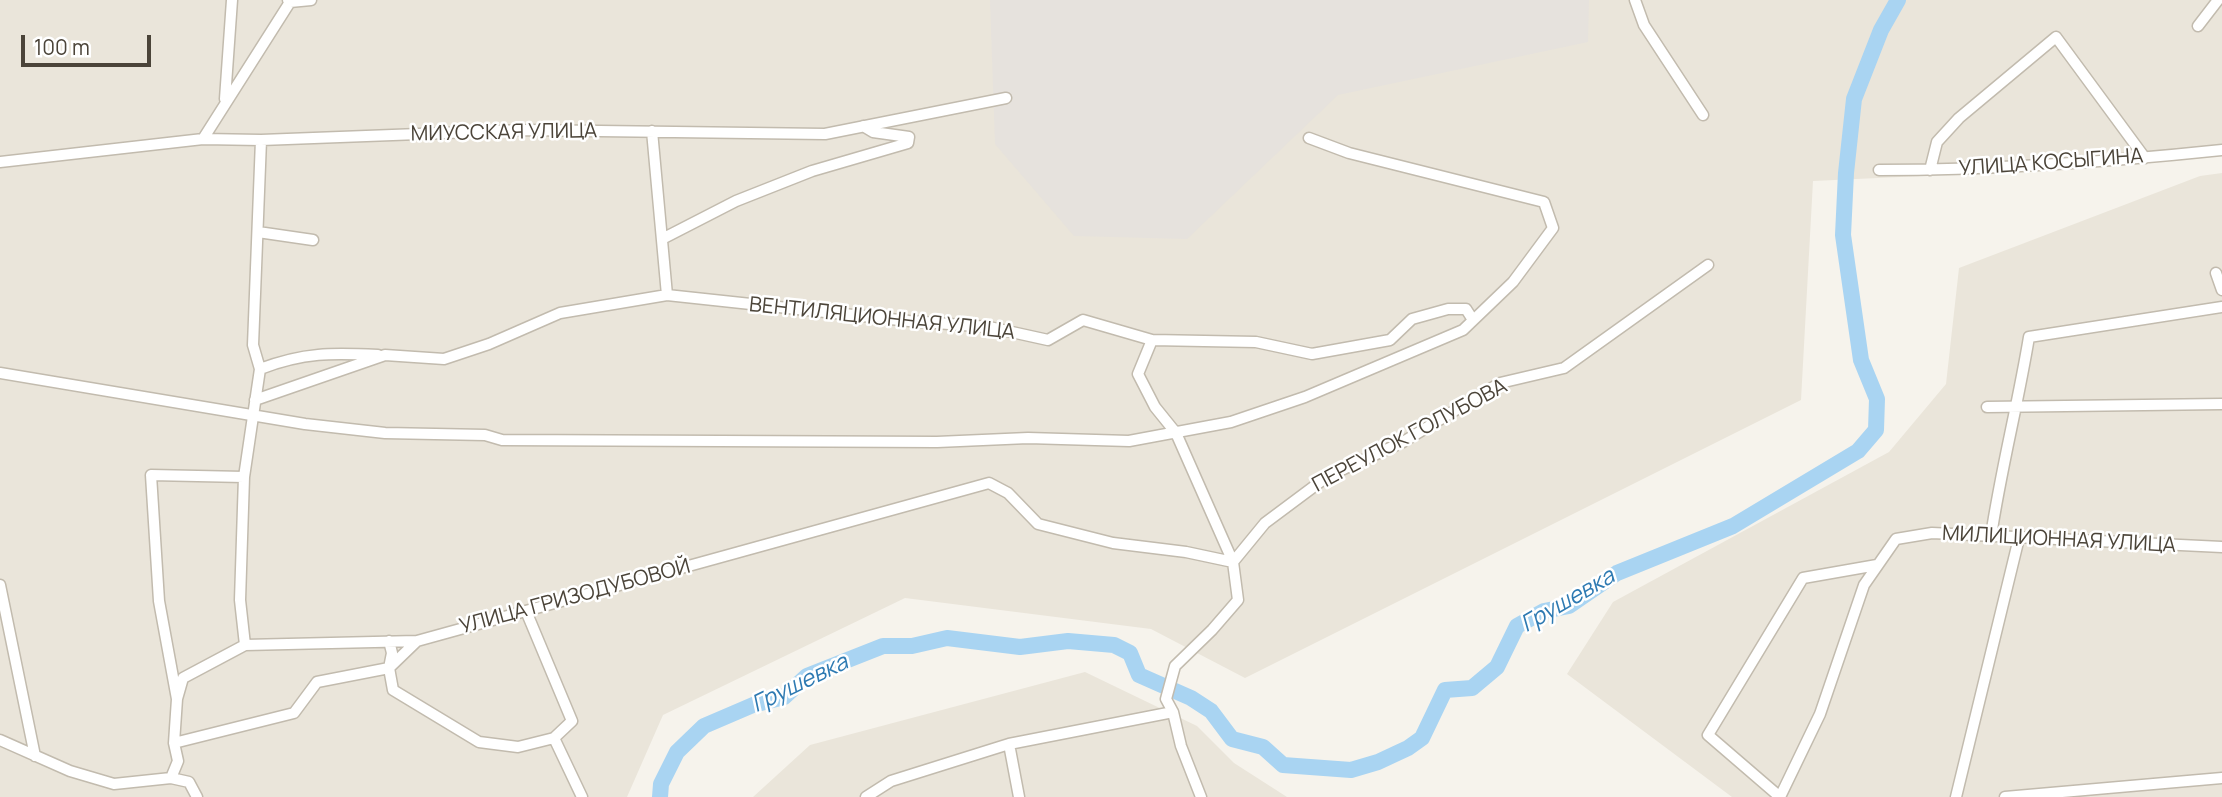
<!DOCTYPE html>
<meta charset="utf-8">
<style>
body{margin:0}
#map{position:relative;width:2222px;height:797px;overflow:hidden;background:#f6f3ec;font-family:Manrope,sans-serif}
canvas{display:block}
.scale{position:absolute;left:21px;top:35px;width:130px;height:32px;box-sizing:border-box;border:4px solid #4b4439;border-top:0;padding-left:9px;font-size:21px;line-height:24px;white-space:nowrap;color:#4b4439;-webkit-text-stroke:5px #fff;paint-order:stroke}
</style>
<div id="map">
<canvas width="2222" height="797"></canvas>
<div class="scale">100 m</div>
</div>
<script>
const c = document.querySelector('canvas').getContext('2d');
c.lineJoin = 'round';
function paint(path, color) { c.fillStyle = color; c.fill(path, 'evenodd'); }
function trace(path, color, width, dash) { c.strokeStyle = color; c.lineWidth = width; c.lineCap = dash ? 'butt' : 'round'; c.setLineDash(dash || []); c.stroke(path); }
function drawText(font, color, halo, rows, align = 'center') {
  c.font = font + ' Manrope,sans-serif'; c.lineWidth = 5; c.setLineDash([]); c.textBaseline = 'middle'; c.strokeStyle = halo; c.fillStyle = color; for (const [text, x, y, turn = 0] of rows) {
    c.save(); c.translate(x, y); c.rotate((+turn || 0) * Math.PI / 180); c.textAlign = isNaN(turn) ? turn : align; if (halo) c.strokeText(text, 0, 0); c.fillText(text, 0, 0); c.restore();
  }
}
paint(new Path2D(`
 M 0,0 L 2222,0 L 2222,146 L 1921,176 L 1813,181 L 1801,400 L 1245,678 L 1151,629 L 905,598 L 663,715 L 627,797 L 0,797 Z
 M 2222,173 L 2222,797 L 1732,797 L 1567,674 L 1613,602 L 1889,452 L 1946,384 L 1959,268 L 2200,176 Z
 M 1085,672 L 1197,726 L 1234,763 L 1287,797 L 753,797 L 810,745 Z`), '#eae5da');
paint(new Path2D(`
 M 990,0 L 1589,0 L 1588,42 L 1338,95 L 1187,239 L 1074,236 L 995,144 Z`), '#e6e2dd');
trace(new Path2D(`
 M 660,797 L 661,784 L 677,752 L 704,726 L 753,705 L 784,697 L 807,676 L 883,646 L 912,646 L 947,638 L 1020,647 L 1068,641 L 1114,645 L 1130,653 L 1139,675 L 1191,698 L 1211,711 L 1232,739 L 1263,747 L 1283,765 L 1351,770 L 1378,762 L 1408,748 L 1422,738 L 1445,690 L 1472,688 L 1497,667 L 1517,626 L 1544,611 L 1569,606 L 1617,573 L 1733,526 L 1858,451 L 1876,430 L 1877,399 L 1861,360 L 1843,235 L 1846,173 L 1854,99 L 1881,30 L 1898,0`), '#a9d4f2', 16);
const street = new Path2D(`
 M 1635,0 L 1644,25 L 1703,115
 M 290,2 L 311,0
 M 2198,26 L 2218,0
 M 225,99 L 232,0
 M 652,131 L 667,295
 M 203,139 L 290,2 L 288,0
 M 0,162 L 203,139 L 261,140 L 524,130 L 825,134 L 1006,98
 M 1879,170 C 1994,170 2108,162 2222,150
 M 1930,170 L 1937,142 L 1959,118 L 2056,37 L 2145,158
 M 258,232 L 313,240
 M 662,239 L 736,201 L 812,171 L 908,143 L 909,137 L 873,132 L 863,126
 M 2216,273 L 2222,290
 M 1152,340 L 1138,374 L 1155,407 L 1176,433 L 1233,562 L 1265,523 L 1328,476 L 1403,442 L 1500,383 L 1564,368 L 1708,265
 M 260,369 C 304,352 332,353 378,355
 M 0,373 L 305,424 L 385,433 L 485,435 L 502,440 L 937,442 L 1028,438 L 1129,441 L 1231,422 L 1305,397 L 1463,330 L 1513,282 L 1553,228 L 1544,202 L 1349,153 L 1309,138
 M 255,400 L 385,355 L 444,359 L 489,344 L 560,313 L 667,295 L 909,321 L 989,327 L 1048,340 L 1083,320 L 1152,340 L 1256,342 L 1312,354 L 1390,340 L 1412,319 L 1448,309 L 1466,309 L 1473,320
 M 1987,407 L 2222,404
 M 1991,536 C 2001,469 2018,404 2029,337 L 2222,307
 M 0,585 L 35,756
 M 389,641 L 392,653 L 389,668 L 393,690 L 479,742 L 518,747 L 554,738 L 572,721 L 526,611
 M 245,645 L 240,600 L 244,477 L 260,369 L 253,345 L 261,140
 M 177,699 L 183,678 L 245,645 L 417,641 L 989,483 L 1008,493 L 1038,524 L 1113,543 L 1186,552 L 1233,562 L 1238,600 L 1212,630 L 1175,666 L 1166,699 L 1173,712 L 1181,746 L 1201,797
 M 554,738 L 582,797
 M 0,740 L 70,771 L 114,784 L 171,778 L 189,782 L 197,797
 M 174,743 L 294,713 L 317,682 L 389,668 L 417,641
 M 1009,744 L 1019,797
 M 171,778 L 178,761 L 174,743 L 177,699 L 159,601 L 151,475 L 244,477
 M 866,797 L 891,781 L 1009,744 L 1173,712
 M 1780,797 L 1820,714 L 1864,585 L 1896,539 L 1932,533 L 2222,547
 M 1780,797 L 1708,735 L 1803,578 L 1877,565
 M 1956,797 L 2019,538
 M 2005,797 L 2222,778`);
trace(street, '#c2bbae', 13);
trace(street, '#fff', 10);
drawText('21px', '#4b4439', '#fff', [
 ["МИУССКАЯ УЛИЦА",504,133,-1],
 ["УЛИЦА КОСЫГИНА",2051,163,-4],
 ["ВЕНТИЛЯЦИОННАЯ УЛИЦА",882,319,6],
 ["ПЕРЕУЛОК ГОЛУБОВА",1410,436,-28],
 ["МИЛИЦИОННАЯ УЛИЦА",2059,540,3],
 ["УЛИЦА ГРИЗОДУБОВОЙ",575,597,-15]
]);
drawText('italic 23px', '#2e7ab2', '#fff', [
 ["Грушевка",1568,601,-30],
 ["Грушевка",800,684,-26]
]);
</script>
